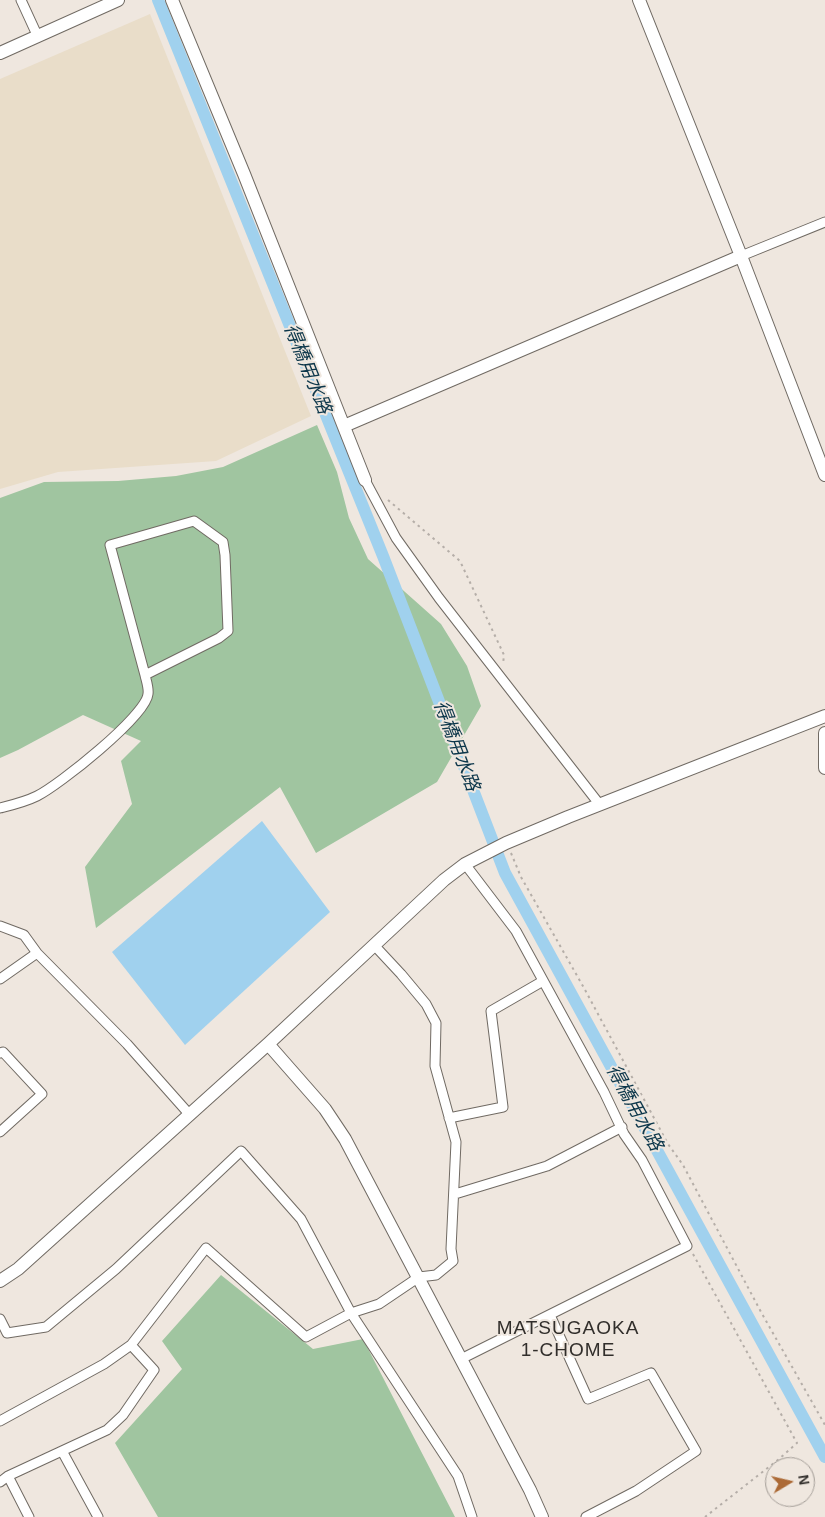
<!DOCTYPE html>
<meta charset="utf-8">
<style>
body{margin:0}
#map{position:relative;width:825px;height:1517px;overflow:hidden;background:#efe7df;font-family:Arial,sans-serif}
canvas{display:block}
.north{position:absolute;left:765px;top:1457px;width:50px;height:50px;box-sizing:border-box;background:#efe7df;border:1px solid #a39d97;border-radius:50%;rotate:81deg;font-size:14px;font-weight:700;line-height:20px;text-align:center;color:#312e2b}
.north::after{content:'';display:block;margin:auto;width:18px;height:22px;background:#ac6a36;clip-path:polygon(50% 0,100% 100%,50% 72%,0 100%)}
</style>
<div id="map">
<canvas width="825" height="1517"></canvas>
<div class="north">N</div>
</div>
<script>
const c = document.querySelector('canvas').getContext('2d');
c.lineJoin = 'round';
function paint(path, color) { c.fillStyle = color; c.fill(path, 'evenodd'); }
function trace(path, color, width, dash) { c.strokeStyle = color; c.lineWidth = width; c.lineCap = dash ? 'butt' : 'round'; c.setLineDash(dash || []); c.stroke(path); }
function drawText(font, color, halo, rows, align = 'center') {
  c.font = font + ' Arial,"Noto Sans JP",sans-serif'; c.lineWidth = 4; c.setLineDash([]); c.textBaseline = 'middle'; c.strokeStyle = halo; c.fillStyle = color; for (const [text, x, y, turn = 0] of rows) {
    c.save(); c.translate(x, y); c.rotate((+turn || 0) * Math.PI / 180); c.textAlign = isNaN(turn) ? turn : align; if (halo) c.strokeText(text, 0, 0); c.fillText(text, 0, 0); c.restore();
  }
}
paint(new Path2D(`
 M 150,14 L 311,416 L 216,461 L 58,472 L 0,489 L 0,79 Z`), '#e9ddc9');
paint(new Path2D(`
 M 317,425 L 337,472 L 349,518 L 368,559 L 441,624 L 467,666 L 481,706 L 437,782 L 316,853 L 280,787 L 96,928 L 85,867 L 132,804 L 121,761 L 141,741 L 83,715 L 18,750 L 0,758 L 0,498 L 44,482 L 118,481 L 176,476 L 223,467 Z
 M 221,1275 L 313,1349 L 363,1339 L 455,1517 L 158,1517 L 115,1443 L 182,1369 L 162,1341 Z`), '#a0c5a0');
paint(new Path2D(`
 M 262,821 L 330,912 L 185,1045 L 112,952 Z`), '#a0d1ee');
trace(new Path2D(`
 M 158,0 L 383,556 L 505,873 L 825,1457`), '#a0d1ee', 12);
const street = new Path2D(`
 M 21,0 L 38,37
 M 741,256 L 825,222
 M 365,480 L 396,538 L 439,598 L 600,805
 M 194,521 L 223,542 L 225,555 L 228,631 L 219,638 L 145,675 L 110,545 Z
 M 0,808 C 12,805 25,802 37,796 C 58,786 146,716 148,694 C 149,688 146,680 145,675
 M 0,926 L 24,935 L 37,953 L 127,1044 L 190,1115
 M 0,979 L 37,953
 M 0,1053 L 3,1052 L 42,1094 L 0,1132
 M 449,1118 L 503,1107 L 491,1011 L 543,981
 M 455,1194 L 547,1166 L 622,1127
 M 550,1315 L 588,1399 L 651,1373 L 696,1451 L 636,1491 L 586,1517
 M 0,1319 L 7,1333 L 46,1327 L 116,1269 L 241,1151 L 301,1219 L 351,1313 L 458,1476 L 472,1517
 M 461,1359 L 687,1246 L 642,1160 L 624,1134 L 604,1092 L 516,931 L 465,864
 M 0,1421 L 104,1364 L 131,1345
 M 62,1451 L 98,1517
 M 8,1476 L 29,1517
 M 0,1482 L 8,1476 L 107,1430 L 123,1415 L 154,1370 L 131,1345 L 206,1248 L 306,1337 L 351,1313 L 379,1304 L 419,1277 L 436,1275 L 453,1261 L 451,1249 L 456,1142 L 435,1066 L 436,1023 L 426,1004 L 401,974 L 374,945`);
const secondary = new Path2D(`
 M 172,0 L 244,174 L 365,480
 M 639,0 L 741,256 L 825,475
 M 0,53 L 118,0
 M 344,426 L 741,256
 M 825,733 L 825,768
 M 268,1044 L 325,1109 L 345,1139 L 530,1490 L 542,1517
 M 0,1281 L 18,1269 L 268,1044 L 444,880 L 465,864 L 506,843 L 568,817 L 825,716`);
trace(street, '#706a63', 11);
trace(secondary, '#706a63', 14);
trace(new Path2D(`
 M 388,500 L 460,561 L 504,655 L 503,664
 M 511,853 L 521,877 L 584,988 L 668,1144 L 683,1165 L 761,1312 L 825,1425
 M 693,1254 L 797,1443 L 779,1459 L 705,1517`), '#b5aea8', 2, [2.5, 4]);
trace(street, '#fff', 9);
trace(secondary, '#fff', 12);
drawText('italic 19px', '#0d374b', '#efe7df', [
 ["得橋用水路",307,369,68],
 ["得橋用水路",456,746,69],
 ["得橋用水路",634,1108,61]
]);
c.letterSpacing = '1px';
drawText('19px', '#312e2b', '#efe7df', [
 ["MATSUGAOKA",568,1329],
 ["1-CHOME",568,1351]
]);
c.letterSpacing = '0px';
</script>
